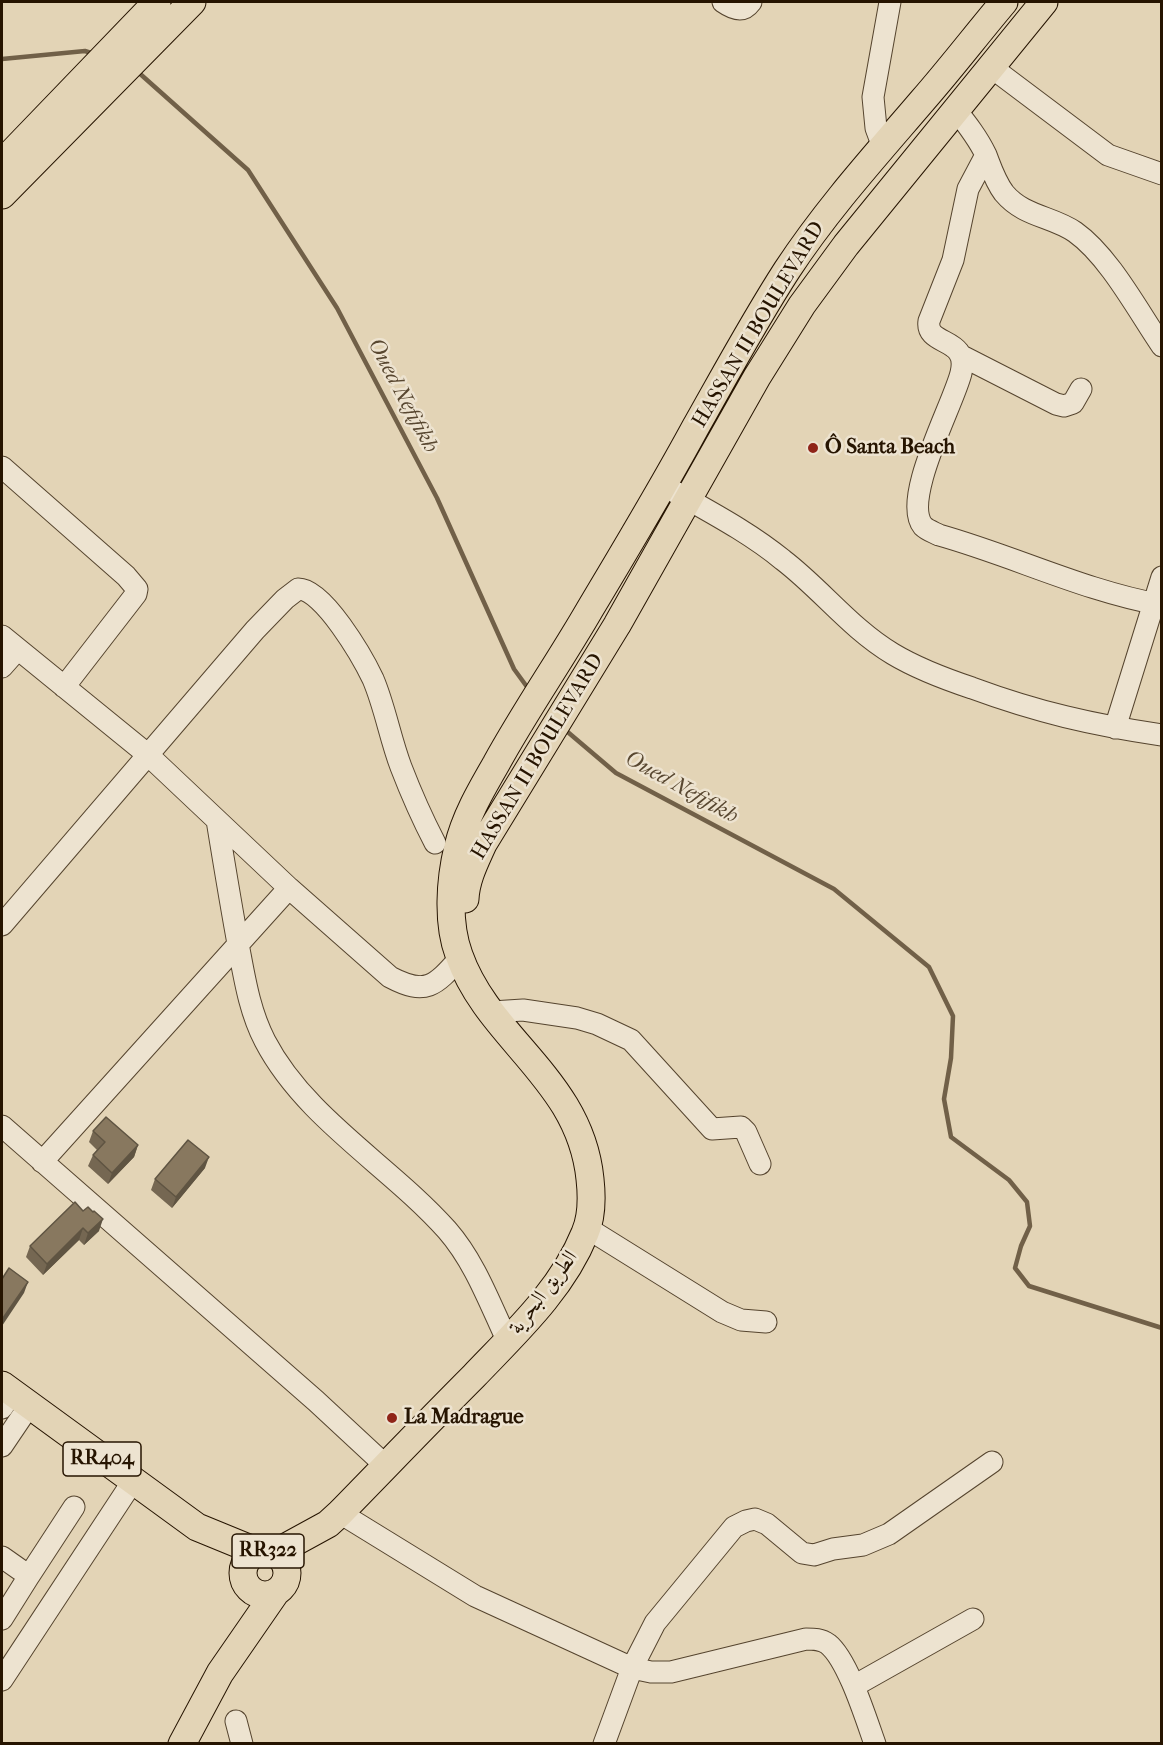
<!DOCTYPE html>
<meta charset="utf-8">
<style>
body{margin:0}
#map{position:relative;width:1163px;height:1745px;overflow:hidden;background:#e3d4b6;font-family:"IM FELL French Canon",serif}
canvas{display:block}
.frame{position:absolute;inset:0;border:3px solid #261400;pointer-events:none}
</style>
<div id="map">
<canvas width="1163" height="1745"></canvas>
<div class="frame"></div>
</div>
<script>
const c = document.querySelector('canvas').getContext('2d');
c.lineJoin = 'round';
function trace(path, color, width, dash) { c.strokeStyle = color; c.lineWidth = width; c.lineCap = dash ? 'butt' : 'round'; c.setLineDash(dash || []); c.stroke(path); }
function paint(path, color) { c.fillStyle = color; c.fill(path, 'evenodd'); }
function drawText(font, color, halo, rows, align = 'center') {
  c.font = font + ' "IM FELL French Canon",Amiri,serif'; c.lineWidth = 5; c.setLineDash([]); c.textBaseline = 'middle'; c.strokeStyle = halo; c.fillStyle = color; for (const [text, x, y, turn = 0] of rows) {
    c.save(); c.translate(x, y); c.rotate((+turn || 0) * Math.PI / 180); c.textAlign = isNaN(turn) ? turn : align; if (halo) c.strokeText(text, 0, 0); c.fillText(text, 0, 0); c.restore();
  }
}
trace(new Path2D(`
 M 2,59 L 85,51 L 94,54
 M 138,72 L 248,170 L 337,308 L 437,498 L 514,669 L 530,691
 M 563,728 L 616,773 L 834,889 L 929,967 L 953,1016 L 951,1058 L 944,1099 L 951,1137 L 1009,1180 L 1027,1202 L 1030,1226 L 1021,1246 L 1015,1268 L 1029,1286 L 1162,1328`), '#716048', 4.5);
const minor = new Path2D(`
 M 723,2 C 733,9 743,13 751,2
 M 991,67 L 1108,155 L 1162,174
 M 955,109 C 967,124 978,138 986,155 C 991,168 995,181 1004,193 C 1024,217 1052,216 1075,232 C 1109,256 1138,311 1162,346
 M 883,147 L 876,128 L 873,97 L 890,2
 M 986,155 L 968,189 L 953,260 L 929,321 C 925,347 970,336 961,373 C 954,403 901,499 923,526 C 927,530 933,532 939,535 C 1014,556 1084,591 1162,605
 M 962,356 L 1056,404 L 1064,406 L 1073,403 L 1081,389
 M 2,467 L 126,576 L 137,589 L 136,594 L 64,687
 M 675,492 C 712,513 750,533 783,560 C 821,589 851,629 893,654 C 918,669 945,679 972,688 C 1037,712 1093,725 1162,735
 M 2,636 L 147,754 L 289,888 L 390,977 C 426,996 435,986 460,958
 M 2,667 L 17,650
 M 1115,728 L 1162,577
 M 217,820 C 224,863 231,906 239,949 C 245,981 250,1012 265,1041 C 305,1118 390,1166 447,1230 C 475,1262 490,1304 508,1342
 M 2,925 L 255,630 L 285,599 L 298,589 C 323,588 363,658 373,679 C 385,707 390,738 401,767 C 411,793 422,818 435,843
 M 492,1012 L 523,1010 L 577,1018 L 597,1024 L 631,1040 L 712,1129 L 741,1127 L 746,1132 L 760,1164
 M 2,1126 L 316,1401 L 386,1466
 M 42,1162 L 289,888
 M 587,1228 L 722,1312 L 741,1320 L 766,1322
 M 2,1408 L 12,1393
 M 2,1446 L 29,1406
 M 340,1513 L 475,1596 L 632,1668 L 651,1672 L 671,1672 L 806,1639 C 814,1639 821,1639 828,1644 C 848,1660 866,1719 875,1744
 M 2,1557 L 29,1576 L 2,1619
 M 29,1576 L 74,1507
 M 2,1680 L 133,1481
 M 854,1686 L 973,1619
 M 236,1721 L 242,1744
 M 604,1744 L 632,1668 L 655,1623 L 734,1527 L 746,1521 L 755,1519 L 767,1524 L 802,1553 L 814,1555 L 833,1549 L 863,1545 L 889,1534 L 992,1462`);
const major = new Path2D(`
 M 2,163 L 157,2
 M 2,195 L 192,2
 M 465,899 C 466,879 475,862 483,844 L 617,625 L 757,377 L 802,305 L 846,245 L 1044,2
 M 2,1385 L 197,1527 L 258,1552
 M243 1573a22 22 0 1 1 44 0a22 22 0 1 1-44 0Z
 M 275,1553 L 328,1524 L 340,1513 C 385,1467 429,1421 474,1376 C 515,1333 562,1290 585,1233 C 592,1217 592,1197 590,1179 C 580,1079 489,1040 459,955 C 447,923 450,880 458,847 C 465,817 481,790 496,764 C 525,711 560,661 590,609 C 626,549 662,489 695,428 C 725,375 754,321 787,270 C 827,209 876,155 923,100 C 951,68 977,34 1004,2
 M 182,1744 L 220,1673 L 276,1592`);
trace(minor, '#55442e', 23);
trace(major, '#261400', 29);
trace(minor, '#ede3d0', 21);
trace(major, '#e3d4b6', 27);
paint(new Path2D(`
 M 93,1131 L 138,1145 L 134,1157 L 108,1184 L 88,1166 L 93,1155 L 97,1150 L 89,1142 Z
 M 205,1168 L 172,1208 L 151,1190 L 155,1179 Z
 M 83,1211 L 93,1212 L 99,1231 L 84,1245 L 79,1240 L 43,1275 L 26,1257 L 30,1246 Z`), '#756752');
paint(new Path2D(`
 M 138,1145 L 134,1157 L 108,1184 L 112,1173 Z
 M 209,1157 L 205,1168 L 172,1208 L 176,1197 Z
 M 103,1219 L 99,1231 L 84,1245 L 88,1233 Z
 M 83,1228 L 79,1240 L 43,1275 L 47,1264 Z
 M 28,1282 L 24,1293 L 2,1326 L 3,1318 Z`), '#5f5442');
const building = new Path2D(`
 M 106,1117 L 138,1145 L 112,1173 L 93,1155 L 105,1142 L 93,1131 Z
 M 188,1140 L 209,1157 L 176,1197 L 155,1179 Z
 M 75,1202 L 83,1211 L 88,1207 L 93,1212 L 94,1211 L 103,1219 L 88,1233 L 83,1228 L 47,1264 L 30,1246 Z
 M 9,1268 L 28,1282 L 3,1318 L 2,1317 L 2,1279 Z`);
paint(building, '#88785f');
trace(building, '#5f5442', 1.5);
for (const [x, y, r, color] of [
 [813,448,6,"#8f2418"],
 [392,1418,6,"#8f2418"]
]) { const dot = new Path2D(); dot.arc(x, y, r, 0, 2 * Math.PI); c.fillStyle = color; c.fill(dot); trace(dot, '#ede3d0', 2); }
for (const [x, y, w] of [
 [102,1459,78],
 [268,1551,72]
]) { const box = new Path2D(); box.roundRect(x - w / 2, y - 17, w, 34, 4.5); c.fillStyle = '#ede3d0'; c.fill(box); trace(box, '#261400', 1.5); }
drawText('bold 20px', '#261400', null, [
 ["RR404",102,1459],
 ["RR322",268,1551]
]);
drawText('21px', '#261400', '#ede3d0', [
 ["HASSAN II BOULEVARD",759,325,-59],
 ["HASSAN II BOULEVARD",538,757,-59],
 ["الطريق البحرية",544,1293,-53]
]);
drawText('bold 21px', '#261400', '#ede3d0', [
 ["Ô Santa Beach",825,448],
 ["La Madrague",404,1418]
], 'left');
drawText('italic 22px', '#584730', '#ede3d0', [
 ["Oued Nefifikh",402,396,62],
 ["Oued Nefifikh",681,788,29]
]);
</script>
